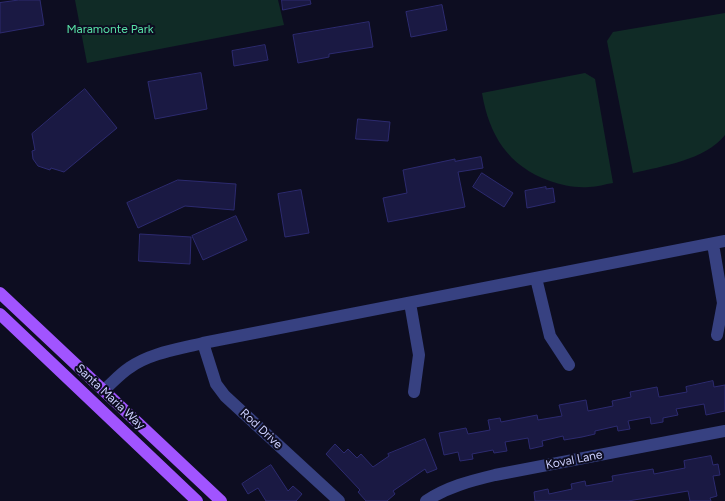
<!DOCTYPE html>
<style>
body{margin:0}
canvas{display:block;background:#0d0d21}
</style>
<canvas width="725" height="501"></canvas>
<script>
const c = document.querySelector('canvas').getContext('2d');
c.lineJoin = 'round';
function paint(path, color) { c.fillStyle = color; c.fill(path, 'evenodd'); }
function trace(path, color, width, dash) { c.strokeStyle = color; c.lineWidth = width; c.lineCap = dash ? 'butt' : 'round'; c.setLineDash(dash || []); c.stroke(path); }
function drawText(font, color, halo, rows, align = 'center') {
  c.font = font + ' Figtree,sans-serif'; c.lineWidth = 4; c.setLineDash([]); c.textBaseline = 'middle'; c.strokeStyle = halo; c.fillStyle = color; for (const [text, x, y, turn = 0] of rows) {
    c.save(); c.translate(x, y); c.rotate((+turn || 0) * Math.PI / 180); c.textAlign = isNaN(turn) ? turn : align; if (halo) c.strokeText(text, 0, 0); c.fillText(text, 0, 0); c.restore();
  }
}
paint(new Path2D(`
 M 75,0 L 278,0 L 284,25 L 87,63 Z
 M 725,13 L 725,135 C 705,160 663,166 633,173 L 607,41 L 613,32 Z
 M 585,73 L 595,79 L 613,183 C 605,184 597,187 589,187 C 575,188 562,185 550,181 C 508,166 489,135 482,93 Z`), '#102b26');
const building = new Path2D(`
 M 19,0 L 40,0 L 44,25 L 0,33 L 0,3 Z
 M 282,0 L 310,0 L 311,4 L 283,10 Z
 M 442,5 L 447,30 L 411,37 L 406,12 Z
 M 369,22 L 373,47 L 329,54 L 329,57 L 298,63 L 293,35 Z
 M 265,45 L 268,60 L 234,66 L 232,51 Z
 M 201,73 L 207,109 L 155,119 L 148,82 Z
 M 85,89 L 117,128 L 64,172 L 51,168 L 50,170 L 38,166 L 33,159 L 32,151 L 35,150 L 32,134 Z
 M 358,119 L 390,122 L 388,141 L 356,139 Z
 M 481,157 L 483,168 L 458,172 L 465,207 L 388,222 L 383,198 L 407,193 L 403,170 L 455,159 L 455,161 Z
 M 482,173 L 513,193 L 504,207 L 473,187 Z
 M 178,180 L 236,184 L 234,210 L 185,206 L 138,228 L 127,203 Z
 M 546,187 L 546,189 L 553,188 L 555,202 L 527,208 L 525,191 Z
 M 301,190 L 309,233 L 285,237 L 278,194 Z
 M 236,216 L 247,240 L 203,260 L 192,236 Z
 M 140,234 L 191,237 L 190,264 L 139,261 Z
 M 713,381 L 714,387 L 725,385 L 725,411 L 706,415 L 704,404 L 676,409 L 678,415 L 663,418 L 663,422 L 651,424 L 650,417 L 628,421 L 630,429 L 618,431 L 617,426 L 595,431 L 595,434 L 582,437 L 564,440 L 563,436 L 542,441 L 543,446 L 530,449 L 528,438 L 505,442 L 507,451 L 494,453 L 493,450 L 472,454 L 473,459 L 460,461 L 458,452 L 444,455 L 439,433 L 466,428 L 468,434 L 490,430 L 488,420 L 500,418 L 501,422 L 537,415 L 538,420 L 562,416 L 559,405 L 586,400 L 588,411 L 613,406 L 612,401 L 631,397 L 630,392 L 657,387 L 659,397 L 687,392 L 686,387 Z
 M 425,439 L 437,469 L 427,473 L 425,469 L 393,491 L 395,494 L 387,501 L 366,501 L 358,492 L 360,490 L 326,454 L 335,444 L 344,453 L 348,449 L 357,458 L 361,454 L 373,467 L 389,456 L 388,454 Z
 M 711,456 L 713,465 L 718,464 L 720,475 L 713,476 L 717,496 L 710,498 L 711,501 L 690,501 L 688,491 L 628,501 L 535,501 L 534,492 L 548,489 L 549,494 L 572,489 L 571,484 L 585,481 L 586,486 L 613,481 L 612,476 L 653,469 L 654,474 L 685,468 L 684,461 Z
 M 271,465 L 288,491 L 293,486 L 302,494 L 296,501 L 266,501 L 258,488 L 248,494 L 242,484 Z`);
paint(building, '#1a1943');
trace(building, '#2c2a6f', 1);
trace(new Path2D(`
 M 713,244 L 723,303 L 717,335
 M 536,278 L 550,336 L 569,365
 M 410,303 L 419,355 L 414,392
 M 203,343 L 216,384 L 225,396 L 339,501
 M 104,390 C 112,383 120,374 129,368 C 150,353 179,349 203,343 L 725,241
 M 426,501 C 447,487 470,481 495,475 L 725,431`), '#374181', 12);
trace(new Path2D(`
 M 0,293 L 221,501
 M 0,314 L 197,501`), '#a154ff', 12);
drawText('12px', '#58e1a6', '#0d0d21', [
 ["Maramonte Park",110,29]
]);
drawText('12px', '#cdd0ff', '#0d0d21', [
 ["Santa Maria Way",110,397,43],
 ["Rod Drive",261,429,43],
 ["Koval Lane",574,460,-11]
]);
</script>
